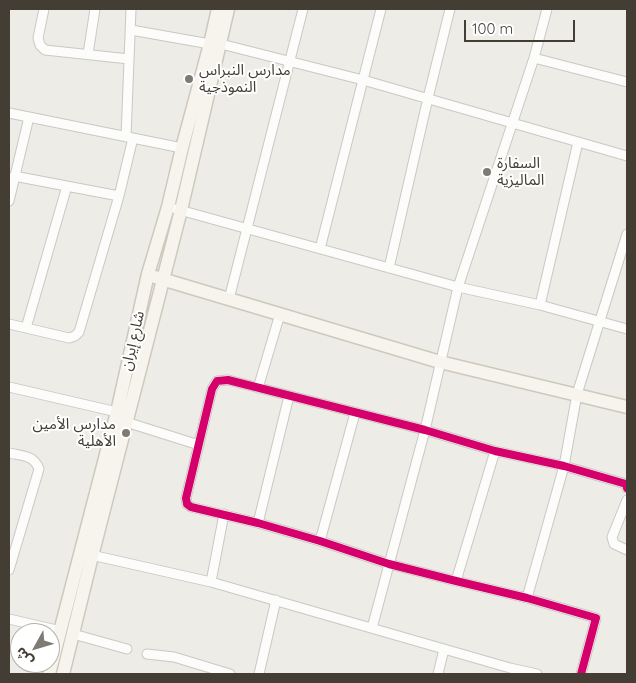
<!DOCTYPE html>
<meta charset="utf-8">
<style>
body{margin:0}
#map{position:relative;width:636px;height:683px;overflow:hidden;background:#eeece6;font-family:Quicksand,"Noto Sans Arabic",sans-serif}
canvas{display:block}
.frame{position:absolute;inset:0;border:10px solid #433d33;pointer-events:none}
.north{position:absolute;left:10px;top:623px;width:50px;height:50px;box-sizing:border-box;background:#fff;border:1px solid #b4b1ad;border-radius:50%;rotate:231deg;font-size:14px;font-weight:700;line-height:20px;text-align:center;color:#433d33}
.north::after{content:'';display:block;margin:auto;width:18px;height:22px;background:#7f7a72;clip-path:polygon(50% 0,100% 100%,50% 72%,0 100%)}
.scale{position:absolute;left:464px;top:20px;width:111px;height:22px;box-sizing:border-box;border:2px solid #433d33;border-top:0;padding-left:6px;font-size:15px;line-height:18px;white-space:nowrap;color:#433d33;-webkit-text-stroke:4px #fff;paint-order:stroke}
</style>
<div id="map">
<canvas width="636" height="683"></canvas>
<div class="frame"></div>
<div class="north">ش</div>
<div class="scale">100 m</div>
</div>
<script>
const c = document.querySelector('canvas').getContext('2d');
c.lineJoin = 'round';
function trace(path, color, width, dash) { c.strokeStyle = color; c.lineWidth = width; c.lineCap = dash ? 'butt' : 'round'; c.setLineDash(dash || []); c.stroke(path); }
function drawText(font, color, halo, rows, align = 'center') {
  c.font = font + ' Quicksand,"Noto Sans Arabic",sans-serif'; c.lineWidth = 4; c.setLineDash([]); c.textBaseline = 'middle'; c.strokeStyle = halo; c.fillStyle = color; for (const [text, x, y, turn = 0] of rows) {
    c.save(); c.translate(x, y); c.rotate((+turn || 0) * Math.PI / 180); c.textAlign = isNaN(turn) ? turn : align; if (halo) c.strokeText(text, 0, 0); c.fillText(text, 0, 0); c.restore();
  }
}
const street = new Path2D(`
 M 44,9 L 38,38 L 40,45 L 45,50 L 129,59
 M 131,30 L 210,44
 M 221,44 L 363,80 L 627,156
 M 88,54 L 95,9
 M 534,58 L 627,82
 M 9,113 L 182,148
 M 126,137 L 131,9
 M 14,176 L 119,196
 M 9,201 L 29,117
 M 176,209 L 458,287 L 540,305 L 627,329
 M 320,249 L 381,9
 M 389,268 L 428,98 L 450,9
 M 229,299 L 303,9
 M 540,305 L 578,142
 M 9,324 L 69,338 L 75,336 L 79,332 L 119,196 L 133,138
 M 26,328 L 67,186
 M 9,387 L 117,412
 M 258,388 L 280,314
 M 126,422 L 199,445
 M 9,453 C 22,456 34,455 39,469 L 9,570
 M 627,500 L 612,537 L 614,544 L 627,550
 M 258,523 L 289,396
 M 320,541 L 355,413
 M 87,554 L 211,582 L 510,668 L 537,674
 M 456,581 L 495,451
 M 211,582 L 224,514
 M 527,598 L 564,466 L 577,394 L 627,234
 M 9,619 L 61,631
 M 372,628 L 425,430 L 458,287 L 534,58 L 547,9
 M 73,634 L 127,649
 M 147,654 L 174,657 L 230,674
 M 259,674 L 276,600
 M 438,674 L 444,649
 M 581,674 L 596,618 L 527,598 L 456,581 L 389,564 L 320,541 L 258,523 L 191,507 L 187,504 L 186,498 L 212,389 L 217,381 L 228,380 L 425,430 L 495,451 L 564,466 L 626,484 L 627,488`);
const secondary = new Path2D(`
 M 155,277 L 440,362 L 627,407
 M 49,674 L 117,412 L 148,274 L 168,207 L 182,148 L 210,44 L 218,9
 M 63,674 L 92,556 L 181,210 L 228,9`);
trace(street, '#cbc8c2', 11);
trace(secondary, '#cec9bd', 15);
trace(street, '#fcfcfb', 9);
trace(secondary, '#f6f4ed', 12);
trace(new Path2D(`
 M 581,674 L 596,618 L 527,598 L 456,581 L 389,564 L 320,541 L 258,523 L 191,507 L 187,504 L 186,498 L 212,389 L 217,381 L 228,380 L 425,430 L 495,451 L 564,466 L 626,484 L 627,488`), '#d6006c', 8);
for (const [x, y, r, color] of [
 [189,79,5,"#7f7a72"],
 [487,172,5,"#7f7a72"],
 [126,433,5,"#7f7a72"]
]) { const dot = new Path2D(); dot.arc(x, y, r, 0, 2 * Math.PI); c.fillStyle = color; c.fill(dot); trace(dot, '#fff', 2); }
drawText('15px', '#433d33', '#fff', [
 ["مدارس النبراس",199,70],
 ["النموذجية",199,87],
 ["السفارة",497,163],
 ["الماليزية",497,180],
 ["مدارس الأمين",116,424,"right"],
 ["الأهلية",116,441,"right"]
], 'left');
drawText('15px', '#433d33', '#fff', [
 ["شارع إيران",133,341,-77]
]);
</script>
